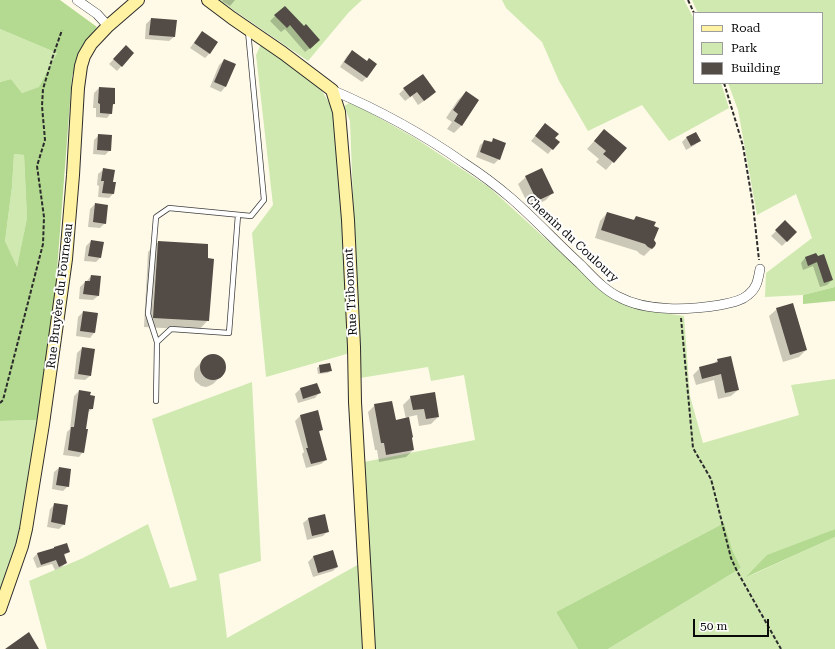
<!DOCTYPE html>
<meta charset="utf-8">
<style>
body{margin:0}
#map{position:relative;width:835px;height:649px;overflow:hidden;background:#fffae7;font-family:"Roboto Serif",serif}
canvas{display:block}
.legend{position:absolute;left:693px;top:12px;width:130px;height:72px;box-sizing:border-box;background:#fff;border:1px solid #9d9d9d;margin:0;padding:5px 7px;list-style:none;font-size:12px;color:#0a0a0a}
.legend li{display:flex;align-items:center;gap:8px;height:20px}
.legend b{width:20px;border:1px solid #9d9d9d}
.scale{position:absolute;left:693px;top:619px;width:76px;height:18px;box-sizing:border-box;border:2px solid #0a0a0a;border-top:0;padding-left:5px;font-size:12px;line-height:14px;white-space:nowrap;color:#0a0a0a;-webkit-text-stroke:3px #fff;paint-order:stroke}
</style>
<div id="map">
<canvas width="835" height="649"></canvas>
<ul class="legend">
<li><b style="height:5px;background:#fff2a2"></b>Road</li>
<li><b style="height:11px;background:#cfe9b1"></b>Park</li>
<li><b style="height:11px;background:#534b46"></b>Building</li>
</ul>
<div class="scale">50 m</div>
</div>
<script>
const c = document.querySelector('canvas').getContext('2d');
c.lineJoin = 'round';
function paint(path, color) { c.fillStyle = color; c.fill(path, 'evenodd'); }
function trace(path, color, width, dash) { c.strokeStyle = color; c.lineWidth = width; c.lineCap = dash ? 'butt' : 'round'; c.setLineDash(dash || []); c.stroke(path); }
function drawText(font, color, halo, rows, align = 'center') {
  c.font = font + ' "Roboto Serif",serif'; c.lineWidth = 4; c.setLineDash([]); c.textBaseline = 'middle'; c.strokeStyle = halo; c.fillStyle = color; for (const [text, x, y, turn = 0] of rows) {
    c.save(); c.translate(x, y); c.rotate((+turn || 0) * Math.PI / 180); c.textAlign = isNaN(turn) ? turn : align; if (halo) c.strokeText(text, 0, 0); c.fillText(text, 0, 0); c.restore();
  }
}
paint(new Path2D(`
 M 219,0 L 362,0 L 349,12 L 308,61 Z
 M 502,0 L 684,0 L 694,19 L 694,83 L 721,83 L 729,108 L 669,141 L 642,105 L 588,131 L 559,81 L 542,42 L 506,8 Z
 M 692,0 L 835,0 L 835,287 L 803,295 L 765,297 L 766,273 L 812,238 L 796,194 L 757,215 L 738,110 L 728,83 L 822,83 L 822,13 L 698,13 Z
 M 0,29 L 57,53 L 40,87 L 22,93 L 11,79 L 0,82 Z
 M 261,44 L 317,83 L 335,112 L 350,353 L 266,377 L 252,233 L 273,205 L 256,55 Z
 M 351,102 L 415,138 L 489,187 L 607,295 L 629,306 L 657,312 L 684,316 L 690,396 L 703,443 L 799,415 L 791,385 L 835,379 L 835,529 L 747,577 L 835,537 L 835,649 L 608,649 L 741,568 L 731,550 L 724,523 L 556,612 L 578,649 L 375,649 L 364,462 L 475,440 L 464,375 L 431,381 L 428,367 L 360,378 L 350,121 L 344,106 Z
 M 14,154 L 24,155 L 27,218 L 17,268 L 5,241 L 12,187 Z
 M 252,382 L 261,561 L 219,574 L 227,638 L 361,563 L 364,649 L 47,649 L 29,581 L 83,558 L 148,524 L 170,588 L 197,580 L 152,419 Z
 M 38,420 C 32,461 27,502 17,541 C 12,559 6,576 0,594 L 0,421 Z`), '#cfe9b1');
paint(new Path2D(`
 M 0,0 L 60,0 L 97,27 L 80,51 L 72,76 L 55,296 L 38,420 L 0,421 L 0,82 L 11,79 L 22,93 L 39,87 L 57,53 L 0,29 ZM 14,154 L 24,155 L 27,218 L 17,267 L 5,241 L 12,187 Z
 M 835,287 L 835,301 L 803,304 L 803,295 Z
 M 724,523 L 732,550 L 741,568 L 608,649 L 578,649 L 556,612 Z
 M 835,529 L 835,537 L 746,577 L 767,555 L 833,530 Z`), '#b3da90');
paint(new Path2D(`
 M 223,0 L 235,0 L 230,6 L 222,1 Z
 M 275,16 L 304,27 L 314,45 L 305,52 L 285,29 L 281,32 L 270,21 Z
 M 151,19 L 174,37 L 169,41 L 145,39 L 146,24 Z
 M 202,33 L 210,53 L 205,58 L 190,48 L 198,37 Z
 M 126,47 L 133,53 L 117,71 L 109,64 Z
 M 352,52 L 367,62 L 375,64 L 366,78 L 362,82 L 340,67 L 347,56 Z
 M 224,60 L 235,65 L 225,87 L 221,92 L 210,87 L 219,65 Z
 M 99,88 L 114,104 L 112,106 L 111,113 L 107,118 L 96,117 L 96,108 L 93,108 L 94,93 Z
 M 404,89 L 435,92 L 430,97 L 418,105 L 412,96 L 405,101 L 399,94 Z
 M 466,92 L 478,101 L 461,126 L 454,133 L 447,129 L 452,122 L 446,118 L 458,100 Z
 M 545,124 L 554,139 L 558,142 L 548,154 L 531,141 Z
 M 604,130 L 625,148 L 606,170 L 596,162 L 599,159 L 587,149 Z
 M 99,135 L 110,150 L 105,155 L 93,154 L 94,140 Z
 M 686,138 L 699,141 L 695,145 L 686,150 L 682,142 Z
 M 494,139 L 499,159 L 494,164 L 476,157 L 480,145 L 485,141 L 490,143 Z
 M 103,170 L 112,182 L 113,194 L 109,198 L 98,197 L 99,186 L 97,185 L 98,174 Z
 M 526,177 L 553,192 L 546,200 L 530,208 L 518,184 Z
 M 95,204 L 105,223 L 100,228 L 88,227 L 90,209 Z
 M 607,213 L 633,220 L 636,217 L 653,227 L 653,240 L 654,246 L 644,256 L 640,254 L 637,251 L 595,238 L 600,221 Z
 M 785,222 L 796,232 L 782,246 L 771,236 Z
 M 91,241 L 100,258 L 96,262 L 84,261 L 86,246 Z
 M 158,242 L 208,320 L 199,330 L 144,327 L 148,252 Z
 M 816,254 L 832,280 L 827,285 L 820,287 L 813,266 L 803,270 L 801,263 L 805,258 Z
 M 91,276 L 98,296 L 93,300 L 79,299 L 80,287 L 85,282 L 86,282 Z
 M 777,309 L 806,350 L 799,357 L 783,362 L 769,316 Z
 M 83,312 L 97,314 L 94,333 L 90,338 L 76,336 L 78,317 Z
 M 82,348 L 90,376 L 85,380 L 74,379 L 77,353 Z
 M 213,355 L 217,356 L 221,358 L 223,361 L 225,369 L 224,373 L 213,384 L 209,386 L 206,387 L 201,386 L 195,381 L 194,377 L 194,373 L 195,369 L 205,358 Z
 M 718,360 L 738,390 L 731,396 L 718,399 L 714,380 L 696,385 L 693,375 L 700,368 L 713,364 Z
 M 319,366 L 330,371 L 328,373 L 318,374 L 317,368 Z
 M 317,384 L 319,393 L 315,398 L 298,403 L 295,394 L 300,389 Z
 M 79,391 L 89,396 L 92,409 L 87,413 L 83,452 L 79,457 L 63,455 L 67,432 L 70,429 L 74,396 Z
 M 411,397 L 438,417 L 431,424 L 419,426 L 417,415 L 408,417 L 412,437 L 411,438 L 413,450 L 406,457 L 379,462 L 377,450 L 375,450 L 368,412 L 375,405 L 395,421 L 406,419 L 403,405 Z
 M 317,411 L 322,429 L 318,433 L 326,460 L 321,464 L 306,468 L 302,454 L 304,452 L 295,421 L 300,416 Z
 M 59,468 L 68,486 L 63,491 L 52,489 L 54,472 Z
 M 55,504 L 64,524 L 59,529 L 47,527 L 50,509 Z
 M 324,515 L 328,531 L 323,536 L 307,540 L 303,523 L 308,519 Z
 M 53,550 L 69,552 L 63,556 L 66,563 L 62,567 L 55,570 L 52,564 L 37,568 L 33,558 L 37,554 Z
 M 333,551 L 337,567 L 333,571 L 313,577 L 308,562 L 313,557 Z`), '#0003');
paint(new Path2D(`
 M 285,6 L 304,26 L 306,24 L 320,40 L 310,49 L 290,25 L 287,28 L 274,15 Z
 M 151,18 L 177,20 L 175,37 L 149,35 Z
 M 202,31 L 218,42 L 210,54 L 194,43 Z
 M 126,45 L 134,53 L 122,67 L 113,59 Z
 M 352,50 L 367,61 L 369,58 L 377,64 L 367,78 L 344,62 Z
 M 224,59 L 236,64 L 226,87 L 214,82 Z
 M 423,74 L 436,92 L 424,101 L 417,92 L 410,97 L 403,88 Z
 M 99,87 L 115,88 L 115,104 L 113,104 L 112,114 L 100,113 L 100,104 L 98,103 Z
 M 466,91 L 479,100 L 462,126 L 454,121 L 458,114 L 453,110 Z
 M 545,123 L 559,134 L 555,138 L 560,142 L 553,150 L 535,136 Z
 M 604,129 L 627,148 L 614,163 L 603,154 L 606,151 L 594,141 Z
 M 696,132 L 701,141 L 691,146 L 686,137 Z
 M 98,134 L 112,135 L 111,151 L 97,150 Z
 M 493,138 L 506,143 L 500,160 L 480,152 L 484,140 L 492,142 Z
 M 103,168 L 115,170 L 113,182 L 116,182 L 114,194 L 102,193 L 104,181 L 101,181 Z
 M 542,168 L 554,193 L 537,201 L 525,176 Z
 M 95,203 L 108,205 L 106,224 L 93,222 Z
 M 607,212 L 634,220 L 636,216 L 656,222 L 654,226 L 659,228 L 654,240 L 656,243 L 655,246 L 652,249 L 648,247 L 645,244 L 601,230 Z
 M 785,220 L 797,232 L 787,242 L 775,230 Z
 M 91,240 L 104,242 L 101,258 L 88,256 Z
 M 158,241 L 208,244 L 208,258 L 214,259 L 209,321 L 153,318 Z
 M 816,253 L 818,256 L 824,254 L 833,280 L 824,283 L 817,262 L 808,266 L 805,257 Z
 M 91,275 L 101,276 L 99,296 L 83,294 L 85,281 L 90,281 Z
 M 793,303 L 807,350 L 790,355 L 776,308 Z
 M 83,311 L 98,313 L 95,333 L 80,331 Z
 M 82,347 L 95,349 L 91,376 L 78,374 Z
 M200 367a13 13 0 1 1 26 0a13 13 0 1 1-26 0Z
 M 731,356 L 739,390 L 725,393 L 721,374 L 702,379 L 699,367 L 718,362 L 717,359 Z
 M 330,363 L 332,371 L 320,373 L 319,365 Z
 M 317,383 L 321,393 L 303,399 L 300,388 Z
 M 79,390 L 91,392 L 90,395 L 95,396 L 93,409 L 89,409 L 86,429 L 88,429 L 84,453 L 68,450 L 71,427 L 74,427 Z
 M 435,392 L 439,417 L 426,419 L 424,409 L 413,410 L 410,396 Z
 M 392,401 L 396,420 L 409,417 L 413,437 L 412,438 L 414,450 L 386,455 L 384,443 L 381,443 L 374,404 Z
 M 318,410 L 323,430 L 319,431 L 327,460 L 311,464 L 306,448 L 308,448 L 300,415 Z
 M 59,467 L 71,469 L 69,487 L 56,485 Z
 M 54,503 L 68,505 L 65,525 L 51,522 Z
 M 325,514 L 329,532 L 312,536 L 308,518 Z
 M 67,543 L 70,552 L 64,554 L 67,563 L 59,567 L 56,560 L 41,565 L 37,553 L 54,548 L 54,547 Z
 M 333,550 L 338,567 L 318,573 L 313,556 Z
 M 29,632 L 39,649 L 5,649 Z`), '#534b46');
const lane = new Path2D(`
 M 157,342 L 171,329 L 229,333 L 238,215
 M 156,401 L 157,342 L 148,314 L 156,217 L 169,208 L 251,216 L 264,200 L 248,31`);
const street = new Path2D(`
 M 77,0 L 97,14 L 108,26
 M 332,90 C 379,110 423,134 464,163 C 481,174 497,186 512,199 C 536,220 557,243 580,264 C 592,276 604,290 619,297 C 647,312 689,310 720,305 C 729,303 740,302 748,295 C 757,288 758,280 760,269`);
const secondary = new Path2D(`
 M 208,0 L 232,18 L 283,53 L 332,90 L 339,112 L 348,220 L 354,347 L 355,402 L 369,649
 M 0,609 L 22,546 L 26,529 L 43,424 L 66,259 L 73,175 L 78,88 L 81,66 L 84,56 L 91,44 L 108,26 L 138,0`);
trace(lane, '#3d3d3d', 6);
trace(street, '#3d3d3d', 10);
trace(secondary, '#2c2c2c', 14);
trace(new Path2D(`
 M 688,0 L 694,13
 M 724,83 L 735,119 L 743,146 L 753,205 L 759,260
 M 681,318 L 693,448 L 711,479 L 731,558 L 737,571 L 781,649
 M 0,403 L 3,400 L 43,244 L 44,217 L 37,166 L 45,140 L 42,106 L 43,89 L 53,56 L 62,30`), '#2c2c2c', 2, [4, 2]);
trace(lane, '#fff', 4.5);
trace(street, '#fff', 9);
trace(secondary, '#fff2a2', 12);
drawText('12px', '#0a0a0a', '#fff', [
 ["Chemin du Couloury",572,239,43],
 ["Rue Tribomont",351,292,-93],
 ["Rue Bruyère du Fourneau",60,296,-83]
]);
</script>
